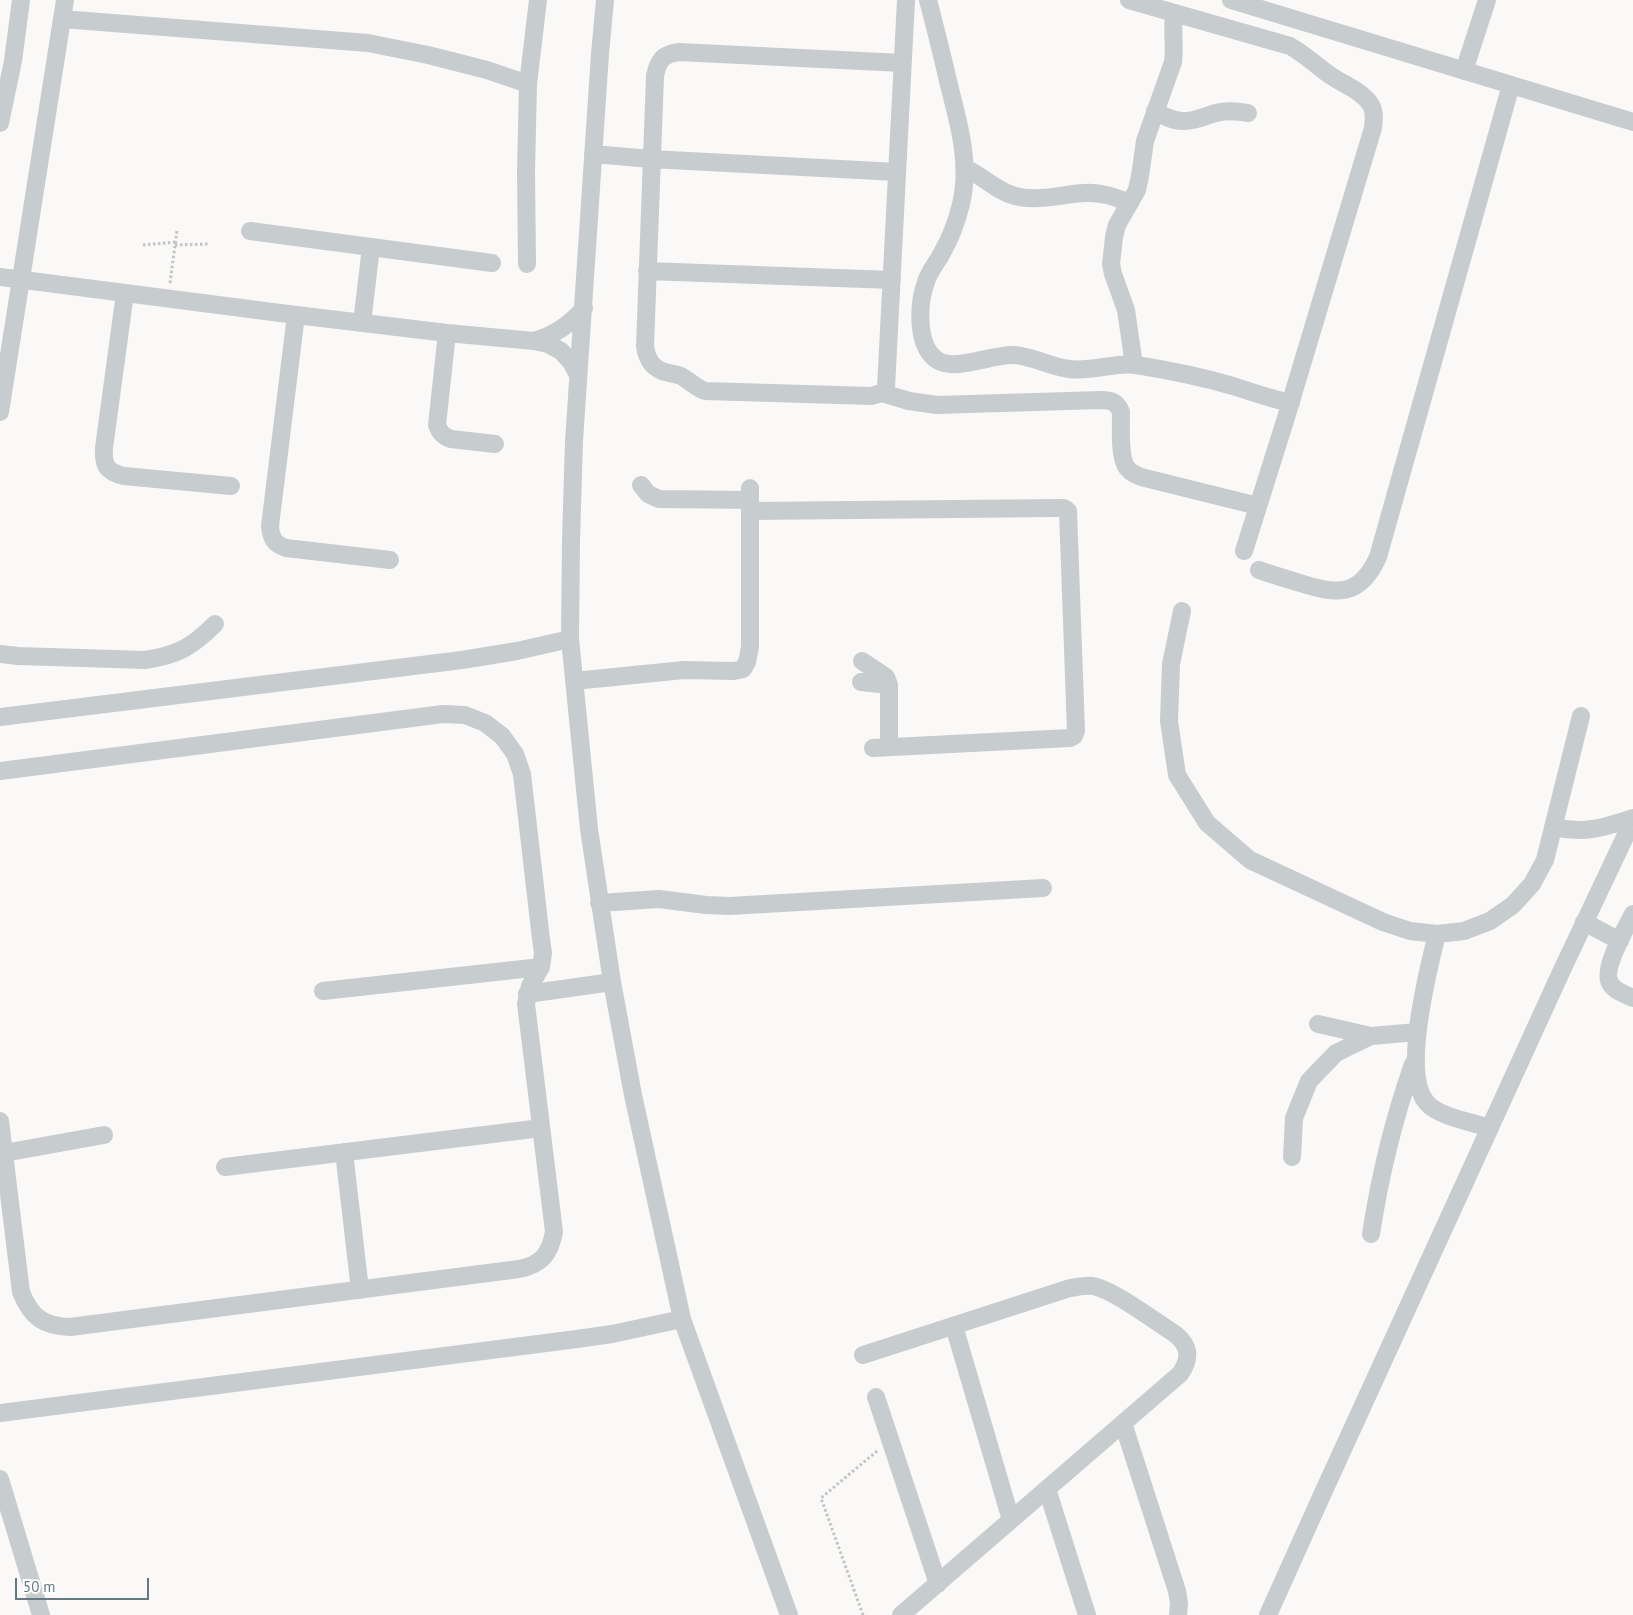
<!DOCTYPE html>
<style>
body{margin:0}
#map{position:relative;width:1633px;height:1615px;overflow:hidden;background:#faf9f7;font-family:"PT Sans",sans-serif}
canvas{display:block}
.scale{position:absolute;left:15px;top:1578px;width:134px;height:22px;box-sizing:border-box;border:2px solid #627a85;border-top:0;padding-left:6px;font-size:15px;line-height:18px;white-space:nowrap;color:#627a85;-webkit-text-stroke:4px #fff;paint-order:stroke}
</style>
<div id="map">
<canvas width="1633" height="1615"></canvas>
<div class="scale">50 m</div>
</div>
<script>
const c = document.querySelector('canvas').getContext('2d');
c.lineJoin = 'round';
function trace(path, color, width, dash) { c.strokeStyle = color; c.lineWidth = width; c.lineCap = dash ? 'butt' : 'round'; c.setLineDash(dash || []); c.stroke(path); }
trace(new Path2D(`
 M 143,245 L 176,242
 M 175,245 L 208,244
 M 170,283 L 177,230
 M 863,1615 L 821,1498 L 877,1451`), '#c0c4c5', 3, [2.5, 2.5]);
trace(new Path2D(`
 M 605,0 L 600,54 L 574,441 L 571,540 L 570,639 L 589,829 L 612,982 L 633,1095 L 682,1319 L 789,1615
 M 928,0 C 935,27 942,54 948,81 C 958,121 971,162 961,204 C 957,221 951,237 942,253 C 937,263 929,271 926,282 C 918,304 916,346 937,360 C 955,372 992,354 1014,355 C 1033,356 1050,367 1069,369 C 1093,372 1115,362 1136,365 C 1168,370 1202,377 1233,386 C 1252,392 1271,399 1291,403
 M 1129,0 L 1290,46 C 1304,54 1315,64 1327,73 C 1341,84 1362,90 1371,105 C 1375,112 1374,120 1373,128 L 1285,421 L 1244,551
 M 1231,0 L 1633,122
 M 62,19 L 368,43 L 428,55 L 487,70 L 528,84
 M 902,63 L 679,52 C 663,54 658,60 655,76 L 645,346 C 647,361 654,370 669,373 C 673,374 677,374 681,376 C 690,381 695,387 705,391 L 871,396 L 882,393 L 886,388 L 906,0
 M 1464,71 L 1487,0
 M 1155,111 C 1163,116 1171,120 1181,121 C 1194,122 1204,116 1216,113 C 1227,110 1237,111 1248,113
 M 0,123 L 13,61 L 21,0
 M 593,154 L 651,159 L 897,172
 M 965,168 C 983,176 996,191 1015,196 C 1039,202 1062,194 1085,193 C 1101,192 1115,197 1130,203
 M 250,231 L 492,263
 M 527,264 L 526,172 L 528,84 L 538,0
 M 647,271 L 892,280
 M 0,277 L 296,315 L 447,333 L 534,341 L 548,344 L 561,351 L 571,362 L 578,375
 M 125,293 L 104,448 C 103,466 107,472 124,476 L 231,486
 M 296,315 L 270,526 C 271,538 274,544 286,548 L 390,560
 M 362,323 L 371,247
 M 447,333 L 437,425 C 440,433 443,436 451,439 L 495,444
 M 534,341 C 555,335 570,325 584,308
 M 1134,365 L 1126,310 L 1113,274 L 1111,264 L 1114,237 L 1117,225 L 1137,190 L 1140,176 L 1145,141 L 1173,62 C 1175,46 1172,30 1174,13
 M 882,393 L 909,401 L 937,405 L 1101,400 C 1111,400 1117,402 1121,412 C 1121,426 1119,458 1127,468 C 1132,474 1138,476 1145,478 L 1258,506
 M 0,412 L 65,0
 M 641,485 L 648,494 L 659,499 L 750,500
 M 750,511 L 1059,508 L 1064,508 L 1068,511 L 1076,731 L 1074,736 L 1070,738 L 873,748
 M 1259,570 C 1273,575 1287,579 1300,583 C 1337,595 1360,597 1378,557 L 1511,85
 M 1182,611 L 1171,664 L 1169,721 L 1177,775 L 1207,823 L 1250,860 L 1383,922 L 1410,931 L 1437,934 L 1464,931 L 1490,921 L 1513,905 L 1532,884 L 1545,860 L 1581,716
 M 0,654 L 18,656 L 145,660 C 178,655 192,647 215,624
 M 862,661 L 886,677 L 889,685 L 889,747
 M 574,681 L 684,670 L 734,671 L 743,669 L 747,662 L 750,647 L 750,488
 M 861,682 L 889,685
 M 0,717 L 462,660 L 517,651 L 570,639
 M 0,771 L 443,714 L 465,715 L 485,723 L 502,736 L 515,754 L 522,774 L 541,939 L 543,953 L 541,967 L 530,986 L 526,1004 L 554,1232 C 550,1254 541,1265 519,1269 L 70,1327 C 43,1326 31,1317 21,1292 L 0,1121
 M 1553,827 C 1584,834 1603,828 1633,818
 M 599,903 L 659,899 L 706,905 L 730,906 L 1043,888
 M 1633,914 C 1626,928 1602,969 1610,983 C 1614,991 1625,994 1633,998
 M 1584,922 L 1620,941
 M 1437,934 C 1428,970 1401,1075 1427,1103 C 1439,1117 1472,1122 1490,1128
 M 323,991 L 541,967
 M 527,994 L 612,982
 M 1318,1024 L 1371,1036
 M 344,1152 L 360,1290
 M 4,1153 L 104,1135
 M 1292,1157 L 1294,1118 L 1309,1081 L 1336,1053 L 1371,1036 L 1417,1032
 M 225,1167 L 541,1128
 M 1371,1234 C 1380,1175 1393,1121 1413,1064
 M 954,1326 L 1011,1520
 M 863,1355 L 1070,1288 C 1077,1287 1086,1285 1093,1286 C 1114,1290 1156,1322 1175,1334 C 1190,1346 1191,1358 1180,1374 L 901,1615
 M 876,1397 L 938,1584
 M 0,1413 L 577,1339 L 612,1334 L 682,1319
 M 1123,1423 L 1177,1591 L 1179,1603 L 1178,1615
 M 0,1479 L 41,1615
 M 1047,1489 L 1087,1615
 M 1268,1615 L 1322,1495 L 1562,970 L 1633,820`), '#c7cccf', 18);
</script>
